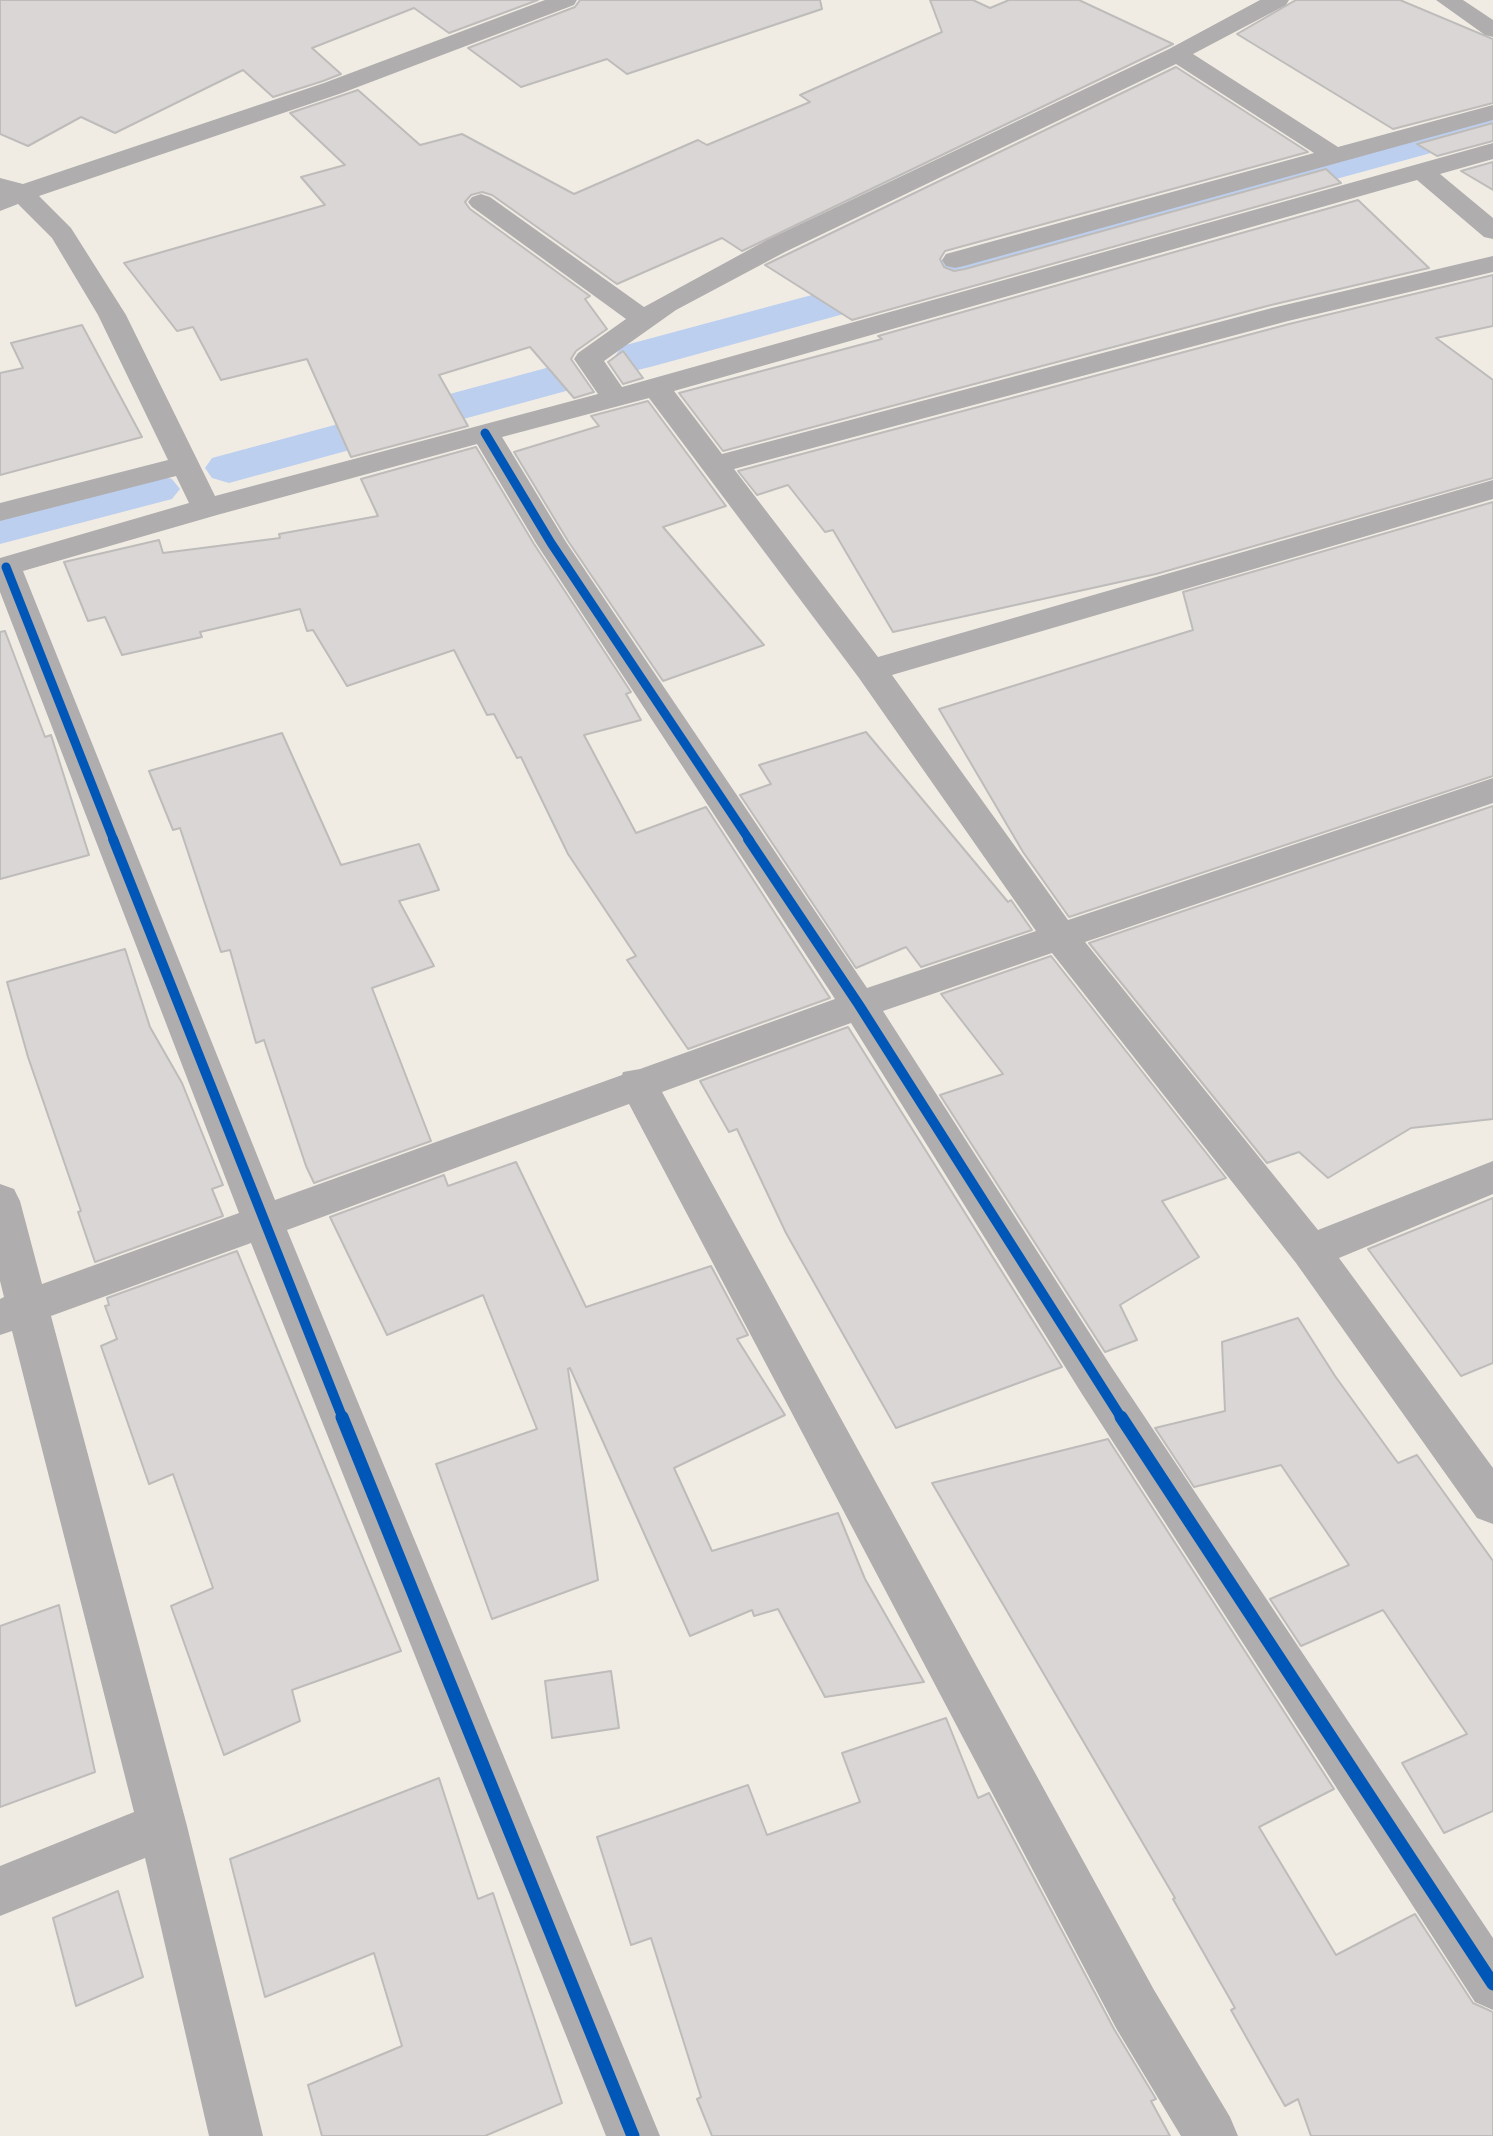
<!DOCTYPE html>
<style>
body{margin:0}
canvas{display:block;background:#f0ece4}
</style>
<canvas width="1493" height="2136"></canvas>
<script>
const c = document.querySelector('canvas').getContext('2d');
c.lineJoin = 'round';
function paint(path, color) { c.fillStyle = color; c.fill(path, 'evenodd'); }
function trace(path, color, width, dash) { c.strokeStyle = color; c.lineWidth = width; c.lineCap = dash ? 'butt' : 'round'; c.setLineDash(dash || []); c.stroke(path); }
paint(new Path2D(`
 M 1493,112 L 1493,136 L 654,366 L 638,370 L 622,366 L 615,356 L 622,346 Z
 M 561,364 L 577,368 L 584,378 L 577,388 L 229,483 L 212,478 L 205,468 L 212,458 Z
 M 155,474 L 172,479 L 180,489 L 172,499 L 0,544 L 0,514 Z`), '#bdcfef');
const building = new Path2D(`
 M 0,0 L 538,0 L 449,33 L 414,8 L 312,48 L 341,74 L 323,81 L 273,97 L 243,70 L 115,133 L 81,117 L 28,146 L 0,134 Z
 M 580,0 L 820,0 L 822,9 L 627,74 L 607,59 L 521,87 L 468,48 L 575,7 Z
 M 930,0 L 973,0 L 990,8 L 1009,0 L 1079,0 L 1173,44 L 742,251 L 722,238 L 617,284 L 492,195 L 482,192 L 471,195 L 465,202 L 470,209 L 590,296 L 585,299 L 607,329 L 576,351 L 571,359 L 594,392 L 574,398 L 530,347 L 439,375 L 468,426 L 351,457 L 307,359 L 221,380 L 193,327 L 177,331 L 124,263 L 325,205 L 301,177 L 345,165 L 290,113 L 358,90 L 420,145 L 462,134 L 574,194 L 698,140 L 707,145 L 810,102 L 800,95 L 942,32 Z
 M 1296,0 L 1400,0 L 1493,39 L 1493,103 L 1393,129 L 1237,34 Z
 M 1176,67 L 1308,152 L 945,251 L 940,259 L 944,267 L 954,271 L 965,269 L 1326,169 L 1341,183 L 852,320 L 765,265 Z
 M 1493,123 L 1493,141 L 1437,156 L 1417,144 Z
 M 1493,162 L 1493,190 L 1461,171 Z
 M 1358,200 L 1429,268 L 1271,305 L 723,451 L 679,393 L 882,339 L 878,336 Z
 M 1493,275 L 1493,326 L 1436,338 L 1493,380 L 1493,478 L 1156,574 L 893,632 L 833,530 L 825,532 L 788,485 L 757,495 L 738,471 L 1289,324 Z
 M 82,325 L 142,437 L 0,475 L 0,373 L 23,368 L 11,343 Z
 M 623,351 L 643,378 L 623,384 L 608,362 Z
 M 648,401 L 726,506 L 663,527 L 764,645 L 663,681 L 568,541 L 514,452 L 599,426 L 591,416 Z
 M 476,447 L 534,544 L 631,692 L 626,694 L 641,720 L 584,735 L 636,833 L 706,807 L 830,998 L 688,1049 L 627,960 L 636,956 L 568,854 L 521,757 L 517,758 L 494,714 L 487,715 L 454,650 L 347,686 L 313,630 L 307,631 L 300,609 L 200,632 L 202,637 L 122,655 L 105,617 L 88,621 L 64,562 L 159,540 L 163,553 L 280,538 L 279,534 L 378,516 L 361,479 Z
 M 1493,502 L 1493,776 L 1069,917 L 1023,852 L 939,709 L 1193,630 L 1183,592 Z
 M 5,631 L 45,737 L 51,735 L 89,855 L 0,879 L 0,632 Z
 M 866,732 L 1008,902 L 1011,900 L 1032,930 L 921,967 L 906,947 L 856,968 L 740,795 L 771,784 L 759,765 Z
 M 282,733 L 341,865 L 419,844 L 439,890 L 399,901 L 434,966 L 372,988 L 431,1141 L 314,1183 L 306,1166 L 264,1040 L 256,1043 L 230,950 L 221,952 L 180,828 L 173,830 L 149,771 Z
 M 1493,806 L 1493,1119 L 1411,1128 L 1328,1178 L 1299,1152 L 1267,1163 L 1089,943 Z
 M 125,949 L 150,1027 L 182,1083 L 223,1185 L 212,1189 L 223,1216 L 95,1262 L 78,1212 L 81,1211 L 28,1057 L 7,982 Z
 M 1051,956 L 1226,1178 L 1162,1201 L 1199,1257 L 1120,1305 L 1137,1340 L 1105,1352 L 940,1095 L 1003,1074 L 941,994 Z
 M 848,1027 L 1062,1367 L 896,1428 L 786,1233 L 737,1129 L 729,1132 L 700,1081 Z
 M 516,1162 L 586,1307 L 711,1266 L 748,1335 L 737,1339 L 785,1415 L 674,1468 L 712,1551 L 838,1513 L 865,1579 L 924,1682 L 825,1697 L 778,1609 L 754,1616 L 752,1610 L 690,1636 L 570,1368 L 568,1369 L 598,1580 L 492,1619 L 436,1464 L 537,1429 L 483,1295 L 387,1335 L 330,1217 L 444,1175 L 448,1186 Z
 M 1493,1198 L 1493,1363 L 1461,1376 L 1368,1249 Z
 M 237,1251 L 401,1651 L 292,1690 L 300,1721 L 224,1755 L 171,1606 L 213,1588 L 173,1474 L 149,1484 L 101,1346 L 117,1339 L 105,1306 L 109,1305 L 107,1298 Z
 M 1298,1318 L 1335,1376 L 1398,1463 L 1417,1455 L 1493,1561 L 1493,1811 L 1444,1833 L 1402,1763 L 1467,1734 L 1383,1610 L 1301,1646 L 1270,1599 L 1349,1565 L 1281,1465 L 1194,1487 L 1155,1428 L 1225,1411 L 1222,1342 Z
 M 1108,1439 L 1334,1789 L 1259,1827 L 1336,1955 L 1415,1914 L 1473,2003 L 1493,2012 L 1493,2136 L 1311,2136 L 1298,2099 L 1285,2106 L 1231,2010 L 1235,2008 L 1173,1899 L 1175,1898 L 932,1483 Z
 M 59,1605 L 95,1772 L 0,1807 L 0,1626 Z
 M 611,1671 L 619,1728 L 552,1738 L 545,1681 Z
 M 946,1718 L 978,1798 L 989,1793 L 1114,2029 L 1156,2099 L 1151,2101 L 1170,2136 L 712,2136 L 697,2099 L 701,2097 L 651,1938 L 631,1945 L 597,1837 L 748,1785 L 767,1835 L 860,1802 L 842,1753 Z
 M 439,1778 L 478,1899 L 493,1893 L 562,2103 L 485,2136 L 322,2136 L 308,2085 L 402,2046 L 374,1953 L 265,1997 L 230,1859 Z
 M 118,1891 L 143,1977 L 76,2006 L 53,1918 Z`);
paint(building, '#d9d6d5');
trace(building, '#bebcba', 2);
paint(new Path2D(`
 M 545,0 L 577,0 L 574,5 L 342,93 L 39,196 L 71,228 L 126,315 L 215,496 L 598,394 L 574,359 L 578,353 L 626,319 L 472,207 L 468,202 L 472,197 L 481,194 L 490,197 L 644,307 L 767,240 L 1169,49 L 1260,0 L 1289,0 L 1286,5 L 1193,54 L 1338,147 L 1493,105 L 1493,120 L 964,266 L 955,268 L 946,266 L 942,260 L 946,254 L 1314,153 L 1176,64 L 785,252 L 676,310 L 604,361 L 622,387 L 1493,143 L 1493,159 L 1440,174 L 1493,218 L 1493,239 L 1484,237 L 1417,180 L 674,391 L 722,454 L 1272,308 L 1493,256 L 1493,272 L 1288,321 L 734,469 L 878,657 L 1493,480 L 1493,499 L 892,675 L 1068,920 L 1493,778 L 1493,803 L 1085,942 L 1318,1230 L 1493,1161 L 1493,1194 L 1339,1258 L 1493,1468 L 1493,1524 L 1477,1518 L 1296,1263 L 1052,953 L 883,1011 L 1112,1368 L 1493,1938 L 1493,2010 L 1475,2002 L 1082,1394 L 851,1023 L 662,1092 L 1154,1990 L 1230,2117 L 1238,2136 L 1181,2136 L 1116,2028 L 629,1104 L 287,1230 L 660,2136 L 606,2136 L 251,1243 L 51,1316 L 187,1826 L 263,2136 L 209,2136 L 145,1858 L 0,1916 L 0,1866 L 134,1812 L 12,1331 L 0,1335 L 0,1299 L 4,1297 L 0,1281 L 0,1184 L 14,1189 L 20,1201 L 42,1284 L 239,1213 L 0,592 L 0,558 L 189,503 L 176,476 L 0,521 L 0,503 L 168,460 L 98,315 L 52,238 L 18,204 L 0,211 L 0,178 L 23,184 L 324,83 ZM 649,398 L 859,678 L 1036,931 L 867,988 L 566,542 L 502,437 ZM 477,444 L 536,543 L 835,999 L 640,1069 L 623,1072 L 622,1075 L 275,1200 L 23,571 L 217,515 Z
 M 1436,0 L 1463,0 L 1493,20 L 1493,37 L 1485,35 Z`), '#afadad');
trace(new Path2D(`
 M 485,433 L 551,543 L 750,841
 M 6,567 L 114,841`), '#0057b8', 9);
trace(new Path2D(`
 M 113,839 L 343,1419
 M 748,839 L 859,1005 L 1122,1419`), '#0057b8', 10);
trace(new Path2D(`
 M 342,1417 L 633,2136
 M 1121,1417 L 1493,1984`), '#0057b8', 13);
</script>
